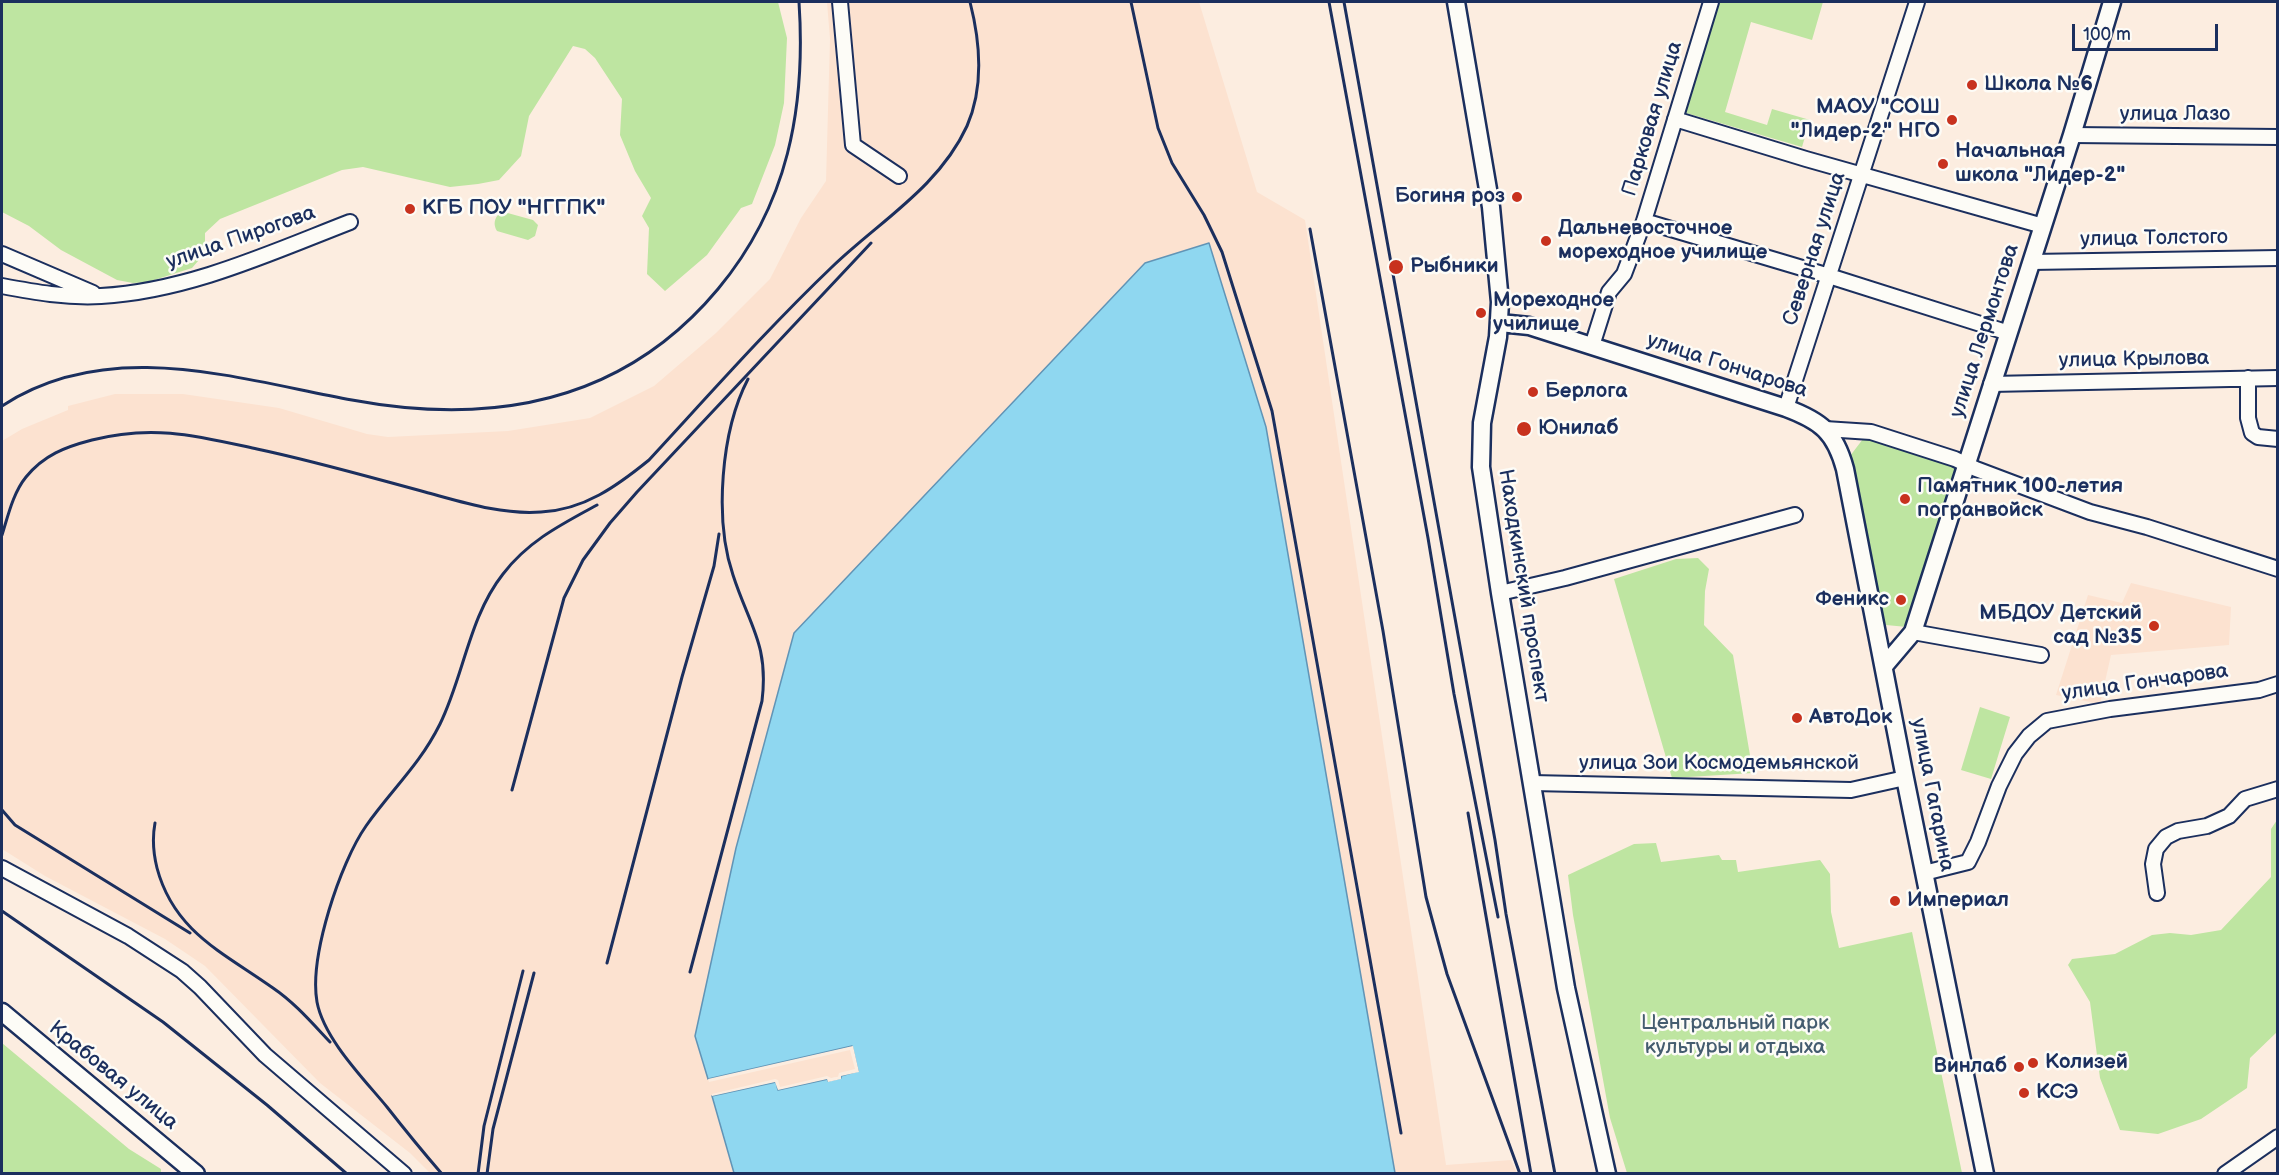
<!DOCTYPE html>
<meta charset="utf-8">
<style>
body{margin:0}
#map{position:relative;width:2279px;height:1175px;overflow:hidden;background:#fcede0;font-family:"Balsamiq Sans",sans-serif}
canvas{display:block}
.frame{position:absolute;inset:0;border:3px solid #1b2f5e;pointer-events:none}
.scale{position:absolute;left:2072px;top:24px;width:146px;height:27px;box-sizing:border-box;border:3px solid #1b2f5e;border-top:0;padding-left:8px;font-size:18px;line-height:21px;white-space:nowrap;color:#1b2f5e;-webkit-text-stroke:4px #fdfcf7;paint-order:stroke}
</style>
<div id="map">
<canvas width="2279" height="1175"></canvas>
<div class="frame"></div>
<div class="scale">100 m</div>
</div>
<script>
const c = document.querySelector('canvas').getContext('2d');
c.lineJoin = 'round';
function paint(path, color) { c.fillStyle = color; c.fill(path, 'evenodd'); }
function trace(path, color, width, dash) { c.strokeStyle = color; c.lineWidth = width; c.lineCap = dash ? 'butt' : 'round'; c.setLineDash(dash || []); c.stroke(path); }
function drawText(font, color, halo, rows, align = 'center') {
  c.font = font + ' "Balsamiq Sans",sans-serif'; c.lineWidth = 5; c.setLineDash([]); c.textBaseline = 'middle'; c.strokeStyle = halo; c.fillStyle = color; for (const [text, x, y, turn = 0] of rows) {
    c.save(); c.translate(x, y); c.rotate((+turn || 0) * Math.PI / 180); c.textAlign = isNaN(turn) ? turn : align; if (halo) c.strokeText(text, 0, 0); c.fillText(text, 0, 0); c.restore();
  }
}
paint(new Path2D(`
 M 827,2 L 1199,2 L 1257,192 L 1305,220 L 1446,1165 L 1511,1160 L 1517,1173 L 1395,1173 L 1266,427 L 794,633 L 736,848 L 695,1036 L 853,1046 L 859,1072 L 778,1090 L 713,1096 L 734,1173 L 430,1173 L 410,1153 L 320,1083 L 205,966 L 165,939 L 45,876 L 2,849 L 2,441 L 22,429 L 68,410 L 68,406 L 115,394 L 183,394 L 279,408 L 367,434 L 388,437 L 508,431 L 590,418 L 654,386 L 716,333 L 770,279 L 801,218 L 826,181 L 830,39 Z
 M 2131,583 L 2231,607 L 2229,645 L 2111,655 L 2100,704 L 2056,695 L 2088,595 L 2122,603 Z`), '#fce2d0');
paint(new Path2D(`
 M 2,2 L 778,2 L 787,38 L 784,103 L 775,145 L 752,204 L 741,208 L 707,255 L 665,291 L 647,274 L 649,228 L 642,216 L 651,198 L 635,171 L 620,135 L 622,99 L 595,58 L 585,49 L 573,46 L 529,116 L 521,156 L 499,180 L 478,184 L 450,187 L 363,167 L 342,170 L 220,219 L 205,233 L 205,253 L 192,268 L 148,282 L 133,283 L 117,280 L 61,250 L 29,226 L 2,212 Z
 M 1719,2 L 1823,2 L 1812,40 L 1751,22 L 1725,112 L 1767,125 L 1772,109 L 1810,120 L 1802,147 L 1686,113 Z
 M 504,212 L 533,220 L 538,225 L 535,236 L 528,240 L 497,231 C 493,225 494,218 500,213 Z
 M 1866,435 L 1919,451 L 1956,467 L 1907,627 L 1886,625 L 1881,614 L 1850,456 Z
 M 1698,558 L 1709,569 L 1705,591 L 1704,625 L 1733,655 L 1753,773 L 1672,778 L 1614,579 L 1676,559 Z
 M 1980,707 L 2010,717 L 1991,779 L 1961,770 Z
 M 2277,820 L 2277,1032 L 2250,1058 L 2247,1088 L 2201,1119 L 2158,1134 L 2120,1130 L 2100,1078 L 2090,1002 L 2068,965 L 2072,959 L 2115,954 L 2152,935 L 2170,933 L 2191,935 L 2221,930 L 2271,877 L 2271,829 Z
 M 1656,843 L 1661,862 L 1719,855 L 1722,860 L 1736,860 L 1738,872 L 1820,860 L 1830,874 L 1831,912 L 1839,948 L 1912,932 L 1962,1173 L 1627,1173 L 1610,1118 L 1573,915 L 1568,875 L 1634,844 Z
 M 2,1043 L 129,1149 L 161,1169 L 161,1173 L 2,1173 Z`), '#bee5a1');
const water = new Path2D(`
 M 1209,243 L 1266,427 L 1395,1173 L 734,1173 L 712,1096 L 776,1082 L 778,1090 L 828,1079 L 828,1081 L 841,1078 L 841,1076 L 858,1071 L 852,1046 L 708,1079 L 695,1036 L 736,848 L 794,633 L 1145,263 Z`);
paint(water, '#8fd7f0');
trace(water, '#6194b6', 1.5);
paint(new Path2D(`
 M 853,1046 L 859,1072 L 841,1076 L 841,1079 L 828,1082 L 827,1079 L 778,1090 L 775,1082 L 712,1096 L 712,1094 L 775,1079 L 778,1080 L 780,1087 L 827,1076 L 831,1078 L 838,1077 L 839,1073 L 855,1069 L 850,1050 L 709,1082 L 708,1079 Z`), '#fcede0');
const minor = new Path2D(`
 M 840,2 L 853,145 L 899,176
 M 1675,119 L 1806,159 L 2043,226
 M 2072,135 L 2278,137
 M 1644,221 L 1829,276 L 2009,333
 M 2,254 L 93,293
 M 2031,262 L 2278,258
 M 2,286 C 34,292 67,298 101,296 C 188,291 270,253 350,222
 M 1592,346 L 1609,292 L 1624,274 L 1644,221 L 1711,2
 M 2248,378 L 2248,418 L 2252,433 L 2258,437 L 2278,439
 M 1991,384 L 2278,378
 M 1786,408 L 1917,2
 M 1825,429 L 1871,432 L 1955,459 L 1976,469 L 2090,512 L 2147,527 L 2278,569
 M 1500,593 L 1565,578 L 1795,515
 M 1913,632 L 2041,655
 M 1532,783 L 1851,790 L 1905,778
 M 2,868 L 128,936 L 182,971 L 200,987 L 265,1055 L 404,1174
 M 1924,873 L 1968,862 L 1978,842 L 1999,786 L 2015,754 L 2029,736 L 2047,721 L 2110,709 L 2259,690 L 2278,684
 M 2157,893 L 2153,864 L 2156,849 L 2166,837 L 2178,831 L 2207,826 L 2229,816 L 2245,799 L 2278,789
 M 2225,1174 L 2278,1137`);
const major = new Path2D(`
 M 1456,2 L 1491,207 L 1500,302 L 1498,337 L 1482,423 L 1481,467 L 1500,593 L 1566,988 L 1607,1174
 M 1500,323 L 1529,326 L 1786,408 C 1821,421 1835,432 1845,469 L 1905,778 L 1985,1174
 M 1885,665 L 1913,632 L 2072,135 L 2112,2
 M 2,1012 L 196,1174`);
trace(minor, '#1b2f5e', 18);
trace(major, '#1b2f5e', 21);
trace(minor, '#fdfcf7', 14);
trace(major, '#fdfcf7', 16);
trace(new Path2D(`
 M 1131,2 L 1158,128 L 1172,163 L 1204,215 L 1222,252 L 1272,411 L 1401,1133
 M 1329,2 L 1428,538 L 1454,694 L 1498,917
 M 1344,2 L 1495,840 L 1506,914 L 1555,1174
 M 1310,229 L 1383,631 L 1426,897 L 1447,974 L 1520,1174
 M 2,406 C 109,336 237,379 352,400 C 492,426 623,403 718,289 C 788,205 806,108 799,2
 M 2,535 C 8,516 13,493 26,477 C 44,455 65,447 92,440 C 153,424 198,436 257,449 C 314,461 369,477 425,492 C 462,502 502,515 541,512 C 584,510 617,486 649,460 C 709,395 769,327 833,266 C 880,221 939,187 967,126 C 984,87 980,41 970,2
 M 512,790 L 564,598 L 583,560 L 610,523 L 637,492 L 871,243
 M 2,810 L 15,825 L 190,933
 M 1468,813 L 1531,1174
 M 155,823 C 152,839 153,852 157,868 C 174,932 224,953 273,988 C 295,1003 312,1023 330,1042
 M 2,911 L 163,1022 L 267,1105 L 347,1174
 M 607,963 L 682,677 L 714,566 L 719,534
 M 690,972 L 762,701 C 769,644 749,625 733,575 C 714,519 721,431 748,379
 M 442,1174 C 423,1152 405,1130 387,1107 C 364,1079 324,1039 317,1002 C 309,957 340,863 366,826 C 392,789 419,766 440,724 C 464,675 469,617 503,574 C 528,541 562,524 597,505
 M 478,1174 L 484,1126 L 523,971
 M 487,1174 L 493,1129 L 534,973`), '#1b2f5e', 3);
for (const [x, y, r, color] of [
 [1972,85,6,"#c8321e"],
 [1952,120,6,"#c8321e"],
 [1943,164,6,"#c8321e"],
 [1517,197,6,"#c8321e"],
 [410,209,6,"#c8321e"],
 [1546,241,6,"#c8321e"],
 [1396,267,8,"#c8321e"],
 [1481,313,6,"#c8321e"],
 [1533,392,6,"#c8321e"],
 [1524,429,8,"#c8321e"],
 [1905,499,6,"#c8321e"],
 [1901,600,6,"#c8321e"],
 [2154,626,6,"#c8321e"],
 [1797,718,6,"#c8321e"],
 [1895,901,6,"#c8321e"],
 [2033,1063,6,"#c8321e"],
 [2019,1067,6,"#c8321e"],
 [2024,1093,6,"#c8321e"]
]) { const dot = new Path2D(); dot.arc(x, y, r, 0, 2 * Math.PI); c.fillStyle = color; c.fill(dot); trace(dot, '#fdfcf7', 2); }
drawText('bold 21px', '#1b2f5e', '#fdfcf7', [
 ["Школа №6",1984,85],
 ["МАОУ \"СОШ",1940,108,"right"],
 ["\"Лидер-2\" НГО",1940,132,"right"],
 ["Начальная",1955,152],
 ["школа \"Лидер-2\"",1955,176],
 ["Богиня роз",1505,197,"right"],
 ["КГБ ПОУ \"НГГПК\"",422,209],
 ["Дальневосточное",1558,229],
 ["мореходное училище",1558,253],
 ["Рыбники",1410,267],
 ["Мореходное",1493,301],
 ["училище",1493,325],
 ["Берлога",1545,392],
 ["Юнилаб",1538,429],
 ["Памятник 100-летия",1917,487],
 ["погранвойск",1917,511],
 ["Феникс",1889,600,"right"],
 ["МБДОУ Детский",2142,614,"right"],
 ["сад №35",2142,638,"right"],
 ["АвтоДок",1809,718],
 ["Империал",1907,901],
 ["Колизей",2045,1063],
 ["Винлаб",2007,1067,"right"],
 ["КСЭ",2036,1093]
], 'left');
drawText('21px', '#1b2f5e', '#fdfcf7', [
 ["улица Лазо",2175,115],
 ["Парковая улица",1653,119,-73],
 ["улица Пирогова",241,238,-19],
 ["улица Толстого",2154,239,-1],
 ["Северная улица",1815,249,-72],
 ["улица Лермонтова",1985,331,-72],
 ["улица Крылова",2134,360,-1],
 ["улица Гончарова",1727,366,18],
 ["Находкинский проспект",1523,586,81],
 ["улица Гончарова",2145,683,-8],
 ["улица Зои Космодемьянской",1719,764],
 ["улица Гагарина",1932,795,79],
 ["Крабовая улица",113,1076,39]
]);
drawText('21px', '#445c6f', '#fdfcf7', [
 ["Центральный парк",1735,1024],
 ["культуры и отдыха",1735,1048]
]);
</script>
